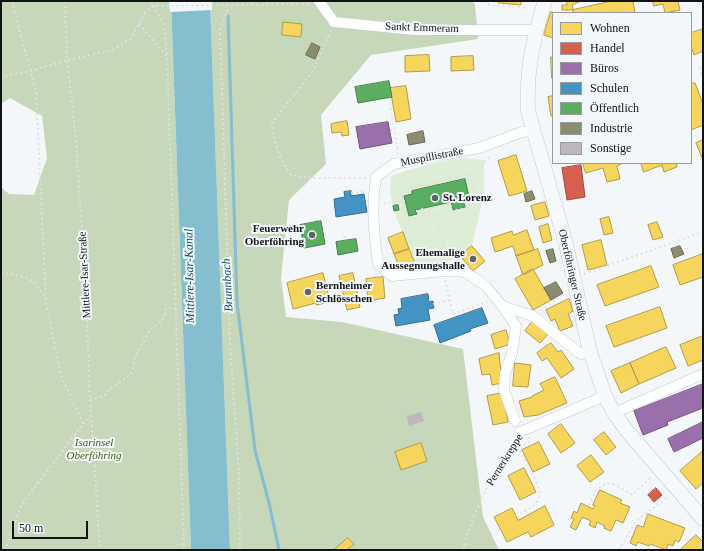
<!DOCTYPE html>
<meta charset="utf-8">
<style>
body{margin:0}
#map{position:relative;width:704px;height:551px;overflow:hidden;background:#f4f7fa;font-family:"Times New Roman",serif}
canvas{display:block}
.frame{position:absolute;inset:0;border:2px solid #111314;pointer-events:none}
.legend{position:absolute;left:552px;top:12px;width:140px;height:152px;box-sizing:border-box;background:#f2f7fc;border:1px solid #989c9f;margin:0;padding:5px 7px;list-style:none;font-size:12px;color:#111314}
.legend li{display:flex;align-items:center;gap:8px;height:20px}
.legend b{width:20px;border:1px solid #989c9f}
.scale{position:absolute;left:12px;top:521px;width:76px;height:18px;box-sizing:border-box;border:2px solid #111314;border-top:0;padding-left:5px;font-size:12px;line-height:14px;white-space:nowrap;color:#111314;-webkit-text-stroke:3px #f2f7fc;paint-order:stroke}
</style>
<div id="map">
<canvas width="704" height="551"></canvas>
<div class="frame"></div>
<ul class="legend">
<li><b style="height:11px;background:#f6d55c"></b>Wohnen</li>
<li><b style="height:11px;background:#d6604d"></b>Handel</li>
<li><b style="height:11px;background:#9970ab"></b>Büros</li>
<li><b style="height:11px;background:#4393c3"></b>Schulen</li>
<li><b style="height:11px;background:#5aae61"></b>Öffentlich</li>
<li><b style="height:11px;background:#8c8c6e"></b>Industrie</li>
<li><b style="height:11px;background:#beb6bf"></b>Sonstige</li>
</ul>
<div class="scale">50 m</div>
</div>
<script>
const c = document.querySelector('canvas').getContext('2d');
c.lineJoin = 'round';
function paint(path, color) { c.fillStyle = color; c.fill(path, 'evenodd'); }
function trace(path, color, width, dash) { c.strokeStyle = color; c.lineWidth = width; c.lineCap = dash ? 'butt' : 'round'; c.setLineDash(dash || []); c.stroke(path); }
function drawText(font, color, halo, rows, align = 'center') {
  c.font = font + ' "Times New Roman",serif'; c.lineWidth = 4; c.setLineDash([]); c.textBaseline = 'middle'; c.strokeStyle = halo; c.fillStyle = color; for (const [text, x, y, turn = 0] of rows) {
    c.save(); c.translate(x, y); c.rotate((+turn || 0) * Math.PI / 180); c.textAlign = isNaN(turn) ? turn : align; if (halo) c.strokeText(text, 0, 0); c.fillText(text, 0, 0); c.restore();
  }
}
paint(new Path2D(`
 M 465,158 L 484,160 L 484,194 L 472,246 L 460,256 L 444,264 L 423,269 L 415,263 L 395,214 L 390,193 L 391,176 C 416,167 439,161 465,158 Z`), '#deedd5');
paint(new Path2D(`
 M 1,1 L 171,1 L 191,550 L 1,550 L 1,187 L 9,194 L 34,195 L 47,158 L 42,116 L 10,98 L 1,104 Z
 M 210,1 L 472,1 L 475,4 L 478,39 L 371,55 L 321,115 L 326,164 L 289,200 L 281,278 L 286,317 L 342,322 L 463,349 L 483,517 L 499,550 L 230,550 Z`), '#c6d8b9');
paint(new Path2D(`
 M 171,1 L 210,1 L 230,550 L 191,550 Z`), '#85becf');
paint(new Path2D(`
 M 169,1 L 212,1 L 212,10 L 170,12 Z`), '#f4f7fa');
const homes = new Path2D(`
 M 499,1 L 521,1 L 521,5 L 499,3 Z
 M 566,1 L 581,1 L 572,5 L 573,10 L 562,10 L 562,5 L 567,5 Z
 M 612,1 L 633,1 L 635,13 L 573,13 L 573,10 Z
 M 653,1 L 678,1 L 680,10 L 665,13 L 663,4 L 654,6 Z
 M 551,12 L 555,13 L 553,13 L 553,38 L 544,35 Z
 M 283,22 L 302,24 L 301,37 L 282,35 Z
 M 703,29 L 703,51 L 694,55 L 691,46 L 691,33 Z
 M 429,55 L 430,71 L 405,72 L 405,56 Z
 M 473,56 L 474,70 L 451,71 L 451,57 Z
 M 551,57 L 553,57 L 553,78 L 552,78 Z
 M 695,83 L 703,104 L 703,125 L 691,130 L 691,84 Z
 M 406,86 L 411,119 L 396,122 L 390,88 Z
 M 553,96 L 553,116 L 551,116 L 548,97 Z
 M 347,121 L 349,135 L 342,136 L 341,132 L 332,133 L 331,124 Z
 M 703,140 L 703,160 L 696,143 Z
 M 516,155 L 527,191 L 509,196 L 498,161 Z
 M 583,163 L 623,163 L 617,166 L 620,179 L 607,182 L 603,168 L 586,173 Z
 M 641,163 L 676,163 L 677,167 L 664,172 L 662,165 L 644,172 Z
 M 545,202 L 549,216 L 535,220 L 531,206 Z
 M 609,217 L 613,233 L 604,235 L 600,219 Z
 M 657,222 L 663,237 L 653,240 L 648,225 Z
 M 548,224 L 552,240 L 543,243 L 539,227 Z
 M 527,230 L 534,250 L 516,256 L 513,246 L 495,252 L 491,238 L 512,231 L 513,235 Z
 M 403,232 L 409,249 L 394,254 L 388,238 Z
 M 601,240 L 607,265 L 588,270 L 582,245 Z
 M 472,246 L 485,261 L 473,271 L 460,256 Z
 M 409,249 L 415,263 L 400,269 L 394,254 Z
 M 538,249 L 543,265 L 523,275 L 516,256 Z
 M 703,254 L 703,277 L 680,285 L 673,265 Z
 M 651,266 L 659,287 L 605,306 L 597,285 Z
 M 533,269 L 551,300 L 533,310 L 515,279 Z
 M 323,273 L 330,302 L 316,305 L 316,303 L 293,309 L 287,283 Z
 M 353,273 L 360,307 L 347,310 L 339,276 Z
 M 383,277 L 385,298 L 368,301 L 366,279 Z
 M 569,299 L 573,311 L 568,314 L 573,326 L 560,331 L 555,319 L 551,321 L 546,310 Z
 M 660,307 L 667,328 L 614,347 L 606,326 Z
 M 533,321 L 548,334 L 540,343 L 525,331 Z
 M 506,330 L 510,344 L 495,349 L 491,335 Z
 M 703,336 L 703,360 L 688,366 L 680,345 Z
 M 551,343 L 558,352 L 561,350 L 574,369 L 561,378 L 547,358 L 542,361 L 537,353 Z
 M 666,347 L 676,368 L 639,384 L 630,363 Z
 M 499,353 L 502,383 L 492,385 L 490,374 L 482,375 L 479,359 Z
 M 515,363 L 531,365 L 528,387 L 513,386 Z
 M 630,363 L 639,384 L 621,393 L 611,371 Z
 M 555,377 L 567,403 L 538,415 L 524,417 L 519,401 L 532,397 L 532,396 L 544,390 L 540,384 Z
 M 503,393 L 508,422 L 493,425 L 487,396 Z
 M 561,424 L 575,443 L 561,453 L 548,434 Z
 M 604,432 L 616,447 L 606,455 L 594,440 Z
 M 539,442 L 550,464 L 533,472 L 522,450 Z
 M 421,443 L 427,461 L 401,470 L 395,452 Z
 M 703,451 L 703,483 L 696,489 L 680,471 Z
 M 591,455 L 604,472 L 590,482 L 577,466 Z
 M 524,468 L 536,492 L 520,500 L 508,476 Z
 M 600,490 L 622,500 L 620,503 L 630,507 L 623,523 L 616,520 L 611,531 L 604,528 L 605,526 L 597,522 L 595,528 L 589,525 L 591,521 L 582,517 L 576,530 L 570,527 L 574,519 L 571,518 L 574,511 L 577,513 L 581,503 L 593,509 L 595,506 L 593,505 Z
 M 545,506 L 554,525 L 531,537 L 528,532 L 507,542 L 494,517 L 512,508 L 518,520 Z
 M 648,514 L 685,528 L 679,542 L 675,540 L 673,546 L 668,544 L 666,550 L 650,544 L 649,546 L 638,542 L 636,546 L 630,543 L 637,525 L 643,527 Z
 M 696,535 L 703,542 L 703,550 L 680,550 Z
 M 348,538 L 354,544 L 347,550 L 334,550 Z`);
paint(homes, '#f6d55c');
trace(homes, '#b19b46', 1);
const shops = new Path2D(`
 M 581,165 L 585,197 L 567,200 L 562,168 Z
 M 656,488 L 662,495 L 654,502 L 648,495 Z`);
paint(shops, '#d6604d');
trace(shops, '#9b493c', 1);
const offices = new Path2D(`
 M 388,122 L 392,143 L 360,149 L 356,127 Z
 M 703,384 L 703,408 L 667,422 L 668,425 L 643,435 L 634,411 Z
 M 703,422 L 703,438 L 674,452 L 668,439 Z`);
paint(offices, '#9970ab');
trace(offices, '#70547e', 1);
const schools = new Path2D(`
 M 351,191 L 351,196 L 364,194 L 367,212 L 336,217 L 334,199 L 345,197 L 344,192 Z
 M 428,294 L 429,302 L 433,301 L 434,308 L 428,309 L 430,320 L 396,326 L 394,315 L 399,314 L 398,309 L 402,308 L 401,299 Z
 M 482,308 L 488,323 L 470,329 L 471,331 L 440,343 L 434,325 Z`);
paint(schools, '#4393c3');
trace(schools, '#346d8e', 1);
const public = new Path2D(`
 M 389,81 L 392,97 L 358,103 L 355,87 Z
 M 465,179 L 469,197 L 463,199 L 465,207 L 453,210 L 451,202 L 415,210 L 417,214 L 409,216 L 404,196 L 412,194 L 412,191 Z
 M 398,205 L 399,210 L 394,211 L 393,206 Z
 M 321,221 L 325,244 L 304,248 L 300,225 Z
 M 356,239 L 358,251 L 338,255 L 336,242 Z`);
paint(public, '#5aae61');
trace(public, '#44804a', 1);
const industry = new Path2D(`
 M 312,43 L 320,47 L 315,59 L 306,55 Z
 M 423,131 L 425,142 L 409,145 L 407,135 Z
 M 532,191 L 535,199 L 526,202 L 524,194 Z
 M 680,246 L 684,254 L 674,258 L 671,249 Z
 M 553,249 L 556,261 L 550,263 L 546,251 Z
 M 556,282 L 563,293 L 551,300 L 544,288 Z`);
paint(industry, '#8c8c6e');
trace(industry, '#676853', 1);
trace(new Path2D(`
 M 228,16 L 237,302 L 255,450 L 270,507 L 279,550`), '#85becf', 3);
paint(new Path2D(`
 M 421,412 L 424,421 L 409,426 L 407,416 Z`), '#beb6bf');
const minor = new Path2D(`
 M 319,1 L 334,22 L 415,30 L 536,30
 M 533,131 L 522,132 L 479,148 L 394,164 L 376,177 C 371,207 374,235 378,264 L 392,276 L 444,271 L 465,272 L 486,286 L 502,306 L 533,316 L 578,352 L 582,354 L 590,352
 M 502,306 L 516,326 L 512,353 L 505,374 L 504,390 L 515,421
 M 614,413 L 703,374
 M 520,432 L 605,396`);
const secondary = new Path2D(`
 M 545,1 C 533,38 526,72 528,111 L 566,244 L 590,352 L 605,396 L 614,413 L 627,431 L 703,519`);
trace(minor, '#c6c8ca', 11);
trace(secondary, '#c6c8ca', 15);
trace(new Path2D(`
 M 12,1 L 36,92 L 46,303 L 61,375 L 83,424
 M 65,1 L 67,60 L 76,139 L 86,290 L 90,400 L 100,550
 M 151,1 L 164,26 L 167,55
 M 484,1 L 490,5 L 525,7
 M 237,5 L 227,11 L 220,29 L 230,343 L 239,473 L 240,550
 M 156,6 L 160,1
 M 139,24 L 167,56 L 184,550
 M 331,30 L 313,71 L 272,123 C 274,142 279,159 291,175 L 310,178 L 367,178
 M 703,66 L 699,67 L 703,78
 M 1,78 L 8,75 L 31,71 L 67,60 L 113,50 L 131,38 L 145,13 L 153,6 L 311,4
 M 389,98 L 398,154
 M 390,130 L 394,130
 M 412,171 L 415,187
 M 351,193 L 366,191
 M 405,201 L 403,201 L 400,190 L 476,173 L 485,161 L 492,155
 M 384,203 L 403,201 L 407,220 L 436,214 L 447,262
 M 422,208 L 423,217
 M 416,211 L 422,210
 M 452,211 L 451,206 L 452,206
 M 436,214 L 470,207 L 476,173
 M 344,236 L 345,241
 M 1,273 C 24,277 36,275 45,300
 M 584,274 L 703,232
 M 445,280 L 453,314 L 487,302
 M 433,304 L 450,300
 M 541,311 L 565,293
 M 90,400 L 104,396 L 109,389 L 130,375 L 133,371 L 135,357 L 150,330 L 163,320 L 166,308 L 176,308
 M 594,507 L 589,505 C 601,477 610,480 632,495 L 650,478
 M 520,514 C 526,510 536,506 539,498 C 543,489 524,459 519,449 L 530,441 L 529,437
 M 5,550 L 22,504 L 83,424 L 91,417
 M 463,550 C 473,510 493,474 515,439
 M 619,550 L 636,521 L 667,497`), '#e0e0e1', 2, [2, 3]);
trace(minor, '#fdfefe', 10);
trace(secondary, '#f7f8fb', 14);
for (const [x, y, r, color] of [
 [435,198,4,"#606364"],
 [312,235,4,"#606364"],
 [473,259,4,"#606364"],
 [308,292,4,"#606364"]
]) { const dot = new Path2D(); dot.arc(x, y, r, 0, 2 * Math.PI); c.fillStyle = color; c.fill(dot); trace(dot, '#f2f7fc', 1.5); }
drawText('11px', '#111314', '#f2f7fc', [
 ["Sankt Emmeram",422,28,2],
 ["Muspillistraße",432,157,-11],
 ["Mittlere-Isar-Straße",85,275,-93],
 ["Oberföhringer Straße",572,275,77],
 ["Pernerkreppe",505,460,-58]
]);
drawText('bold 11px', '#111314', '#f2f7fc', [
 ["St. Lorenz",443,198],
 ["Feuerwehr",304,229,"right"],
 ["Oberföhring",304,242,"right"],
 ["Ehemalige",465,253,"right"],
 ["Aussegnungshalle",465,266,"right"],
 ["Bernheimer",316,286],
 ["Schlösschen",316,299]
], 'left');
drawText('italic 11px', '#3e5f07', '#f2f7fc', [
 ["Isarinsel",94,443],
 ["Oberföhring",94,456]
]);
drawText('italic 12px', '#0b5262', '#f2f7fc', [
 ["Mittlere-Isar-Kanal",190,276,-91],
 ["Brunnbach",228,285,-93]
]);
</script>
